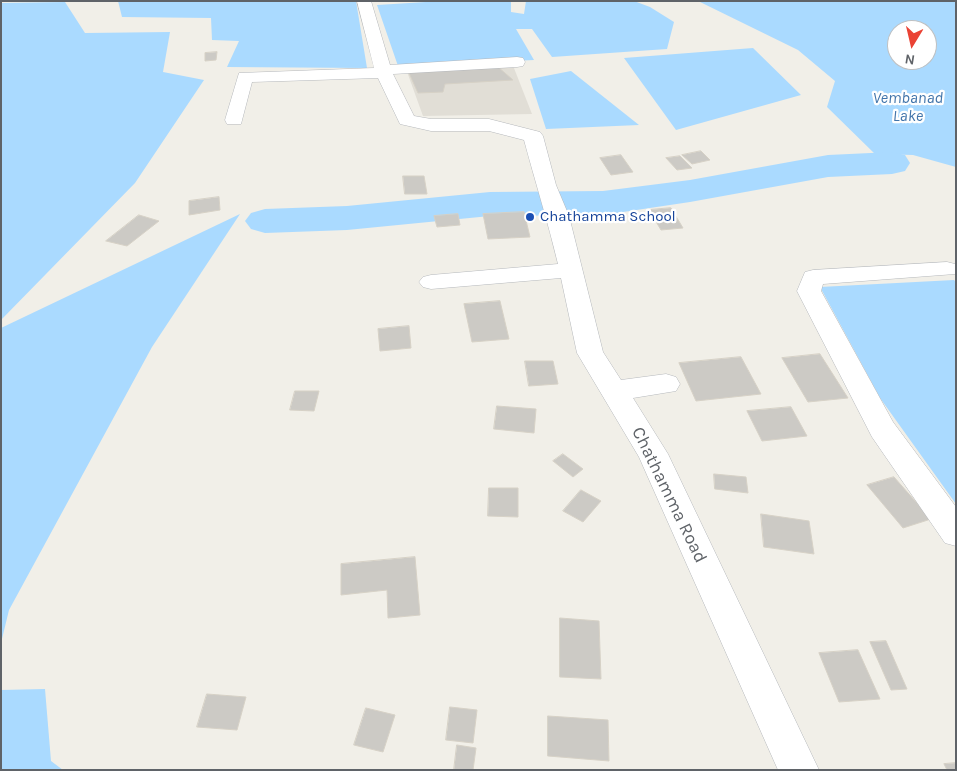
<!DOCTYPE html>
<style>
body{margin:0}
#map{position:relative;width:957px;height:771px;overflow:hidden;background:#f1efe8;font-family:Karla,sans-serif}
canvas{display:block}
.frame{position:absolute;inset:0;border:2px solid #5f6368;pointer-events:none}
.north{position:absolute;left:887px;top:20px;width:50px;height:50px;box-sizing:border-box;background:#fff;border:1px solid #bfc1c3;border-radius:50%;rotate:189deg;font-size:14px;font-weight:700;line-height:20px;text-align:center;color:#5f6368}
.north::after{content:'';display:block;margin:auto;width:18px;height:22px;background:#ea4335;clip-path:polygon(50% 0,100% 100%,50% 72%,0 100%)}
</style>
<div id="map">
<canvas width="957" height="771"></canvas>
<div class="frame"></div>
<div class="north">N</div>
</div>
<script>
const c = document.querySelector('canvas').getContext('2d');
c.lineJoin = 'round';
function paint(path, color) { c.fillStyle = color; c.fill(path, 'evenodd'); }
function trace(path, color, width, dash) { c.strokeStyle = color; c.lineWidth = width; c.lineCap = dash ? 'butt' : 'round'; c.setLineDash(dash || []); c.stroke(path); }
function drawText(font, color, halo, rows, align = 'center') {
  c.font = font + ' Karla,sans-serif'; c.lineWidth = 4.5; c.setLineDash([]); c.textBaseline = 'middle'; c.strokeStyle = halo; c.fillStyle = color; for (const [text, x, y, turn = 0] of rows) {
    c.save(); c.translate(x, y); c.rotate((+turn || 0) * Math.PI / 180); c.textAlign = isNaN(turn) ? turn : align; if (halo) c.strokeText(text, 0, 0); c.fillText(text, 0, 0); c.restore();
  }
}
paint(new Path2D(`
 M 512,63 L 532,114 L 423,116 L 406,69 Z`), '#e1ded6');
paint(new Path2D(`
 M 118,1 L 356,1 L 367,68 L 227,67 L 239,41 L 212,40 L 211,18 L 122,17 Z
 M 442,1 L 511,1 L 511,12 L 524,14 L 526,1 L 634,1 L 650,7 L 674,22 L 667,49 L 552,57 L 532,29 L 516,29 L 534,60 L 398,66 L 377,5 Z
 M 698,1 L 956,1 L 956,167 L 913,155 L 875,154 L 827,107 L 835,81 L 798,50 ZM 897,30 L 927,30 L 927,60 L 897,60 Z
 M 65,2 L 85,33 L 170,32 L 163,72 L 204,80 L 135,183 L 1,320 L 1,3 Z
 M 753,48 L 801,95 L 676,130 L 624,58 Z
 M 571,71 L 639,125 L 546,129 L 530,79 Z
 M 240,214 L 152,347 L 9,610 L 1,643 L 1,328 Z
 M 954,280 L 956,282 L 956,504 L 880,398 L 820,287 Z
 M 45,689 L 51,761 L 63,770 L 1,770 L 1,690 Z`), '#aadaff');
paint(new Path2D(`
 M 892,152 L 905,155 L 910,163 L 905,171 L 892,174 L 828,177 L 690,202 L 603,215 L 490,216 L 347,230 L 265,233 L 251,229 L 245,221 L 251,213 L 265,209 L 347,206 L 490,192 L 603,191 L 690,180 L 828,155 Z`), '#aadaff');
const building = new Path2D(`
 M 217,52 L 216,60 L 205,61 L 205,53 Z
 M 498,67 L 513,80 L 445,84 L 443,92 L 418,93 L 409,73 Z
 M 701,151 L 710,160 L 692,164 L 682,155 Z
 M 621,155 L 633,172 L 611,175 L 600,158 Z
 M 680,156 L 692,168 L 677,170 L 666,158 Z
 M 403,176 L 424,176 L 427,194 L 405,194 Z
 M 219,197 L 220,210 L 189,215 L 189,201 Z
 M 671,208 L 683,228 L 661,230 L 649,210 Z
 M 524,212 L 530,237 L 488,239 L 483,214 Z
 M 458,214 L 460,225 L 437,227 L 434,216 Z
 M 139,215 L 159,221 L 127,246 L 106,241 Z
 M 500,301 L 509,339 L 472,342 L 464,304 Z
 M 409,326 L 411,348 L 380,351 L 378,329 Z
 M 820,354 L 848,398 L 808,402 L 782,358 Z
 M 741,357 L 761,394 L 696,401 L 679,363 Z
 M 525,361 L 553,361 L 558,384 L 529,386 Z
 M 295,391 L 319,391 L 314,411 L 290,410 Z
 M 497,406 L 536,409 L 534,433 L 494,429 Z
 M 791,407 L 807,436 L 762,441 L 747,411 Z
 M 563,454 L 583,469 L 573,477 L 553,461 Z
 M 714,474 L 746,477 L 748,493 L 715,489 Z
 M 894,477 L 931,519 L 903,528 L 867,485 Z
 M 489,488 L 518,488 L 518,517 L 488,516 Z
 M 581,490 L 601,501 L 583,522 L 563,511 Z
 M 761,514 L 809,521 L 814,554 L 764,547 Z
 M 415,557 L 420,615 L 388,618 L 387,590 L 341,595 L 341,564 Z
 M 560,618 L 599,621 L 601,679 L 560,677 Z
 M 886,641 L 907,689 L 891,690 L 870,642 Z
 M 858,650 L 880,699 L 839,702 L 819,653 Z
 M 207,694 L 246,697 L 237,730 L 197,727 Z
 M 450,707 L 477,710 L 473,743 L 446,740 Z
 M 366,708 L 395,715 L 383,752 L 354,745 Z
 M 548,716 L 608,720 L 609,761 L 548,756 Z
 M 457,745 L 476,748 L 473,770 L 454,770 Z
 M 956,763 L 956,770 L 947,770 L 944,764 Z`);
paint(building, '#cccac5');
trace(building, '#d6d1c6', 1);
const minor = new Path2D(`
 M 357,1 L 371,1 L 390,65 L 517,57 L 523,58 L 525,62 L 523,66 L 517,67 L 393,74 L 414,116 L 431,119 L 489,119 L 540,132 L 543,136 L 556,185 L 569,216 L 603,352 L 621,380 L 666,374 L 676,377 L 680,384 L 676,391 L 633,398 L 668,454 L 819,770 L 778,770 L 639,457 L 577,353 L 561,278 L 431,289 L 423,287 L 419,282 L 423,277 L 431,275 L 558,264 C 548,222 535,181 524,140 L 489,131 L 431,131 L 400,124 L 378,78 L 252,82 L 241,124 L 227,124 L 225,120 L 239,73 L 374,68 Z
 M 947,262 L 955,264 L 955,274 L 823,284 L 821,291 L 893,422 L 956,507 L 956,546 L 945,543 L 872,437 L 797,291 L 805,272 L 813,270 Z`);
trace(minor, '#b5b8bc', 1);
paint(minor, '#fff');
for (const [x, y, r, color] of [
 [530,217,5,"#1a4fb4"]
]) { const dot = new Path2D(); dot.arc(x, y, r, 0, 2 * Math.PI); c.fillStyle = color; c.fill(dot); trace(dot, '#fff', 2); }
drawText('15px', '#164399', '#fff', [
 ["Chathamma School",540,217]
], 'left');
drawText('italic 16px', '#4174aa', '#fff', [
 ["Vembanad",908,98],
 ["Lake",908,116]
]);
drawText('18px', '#5f6368', '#fff', [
 ["Chathamma Road",669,495,64]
]);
</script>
